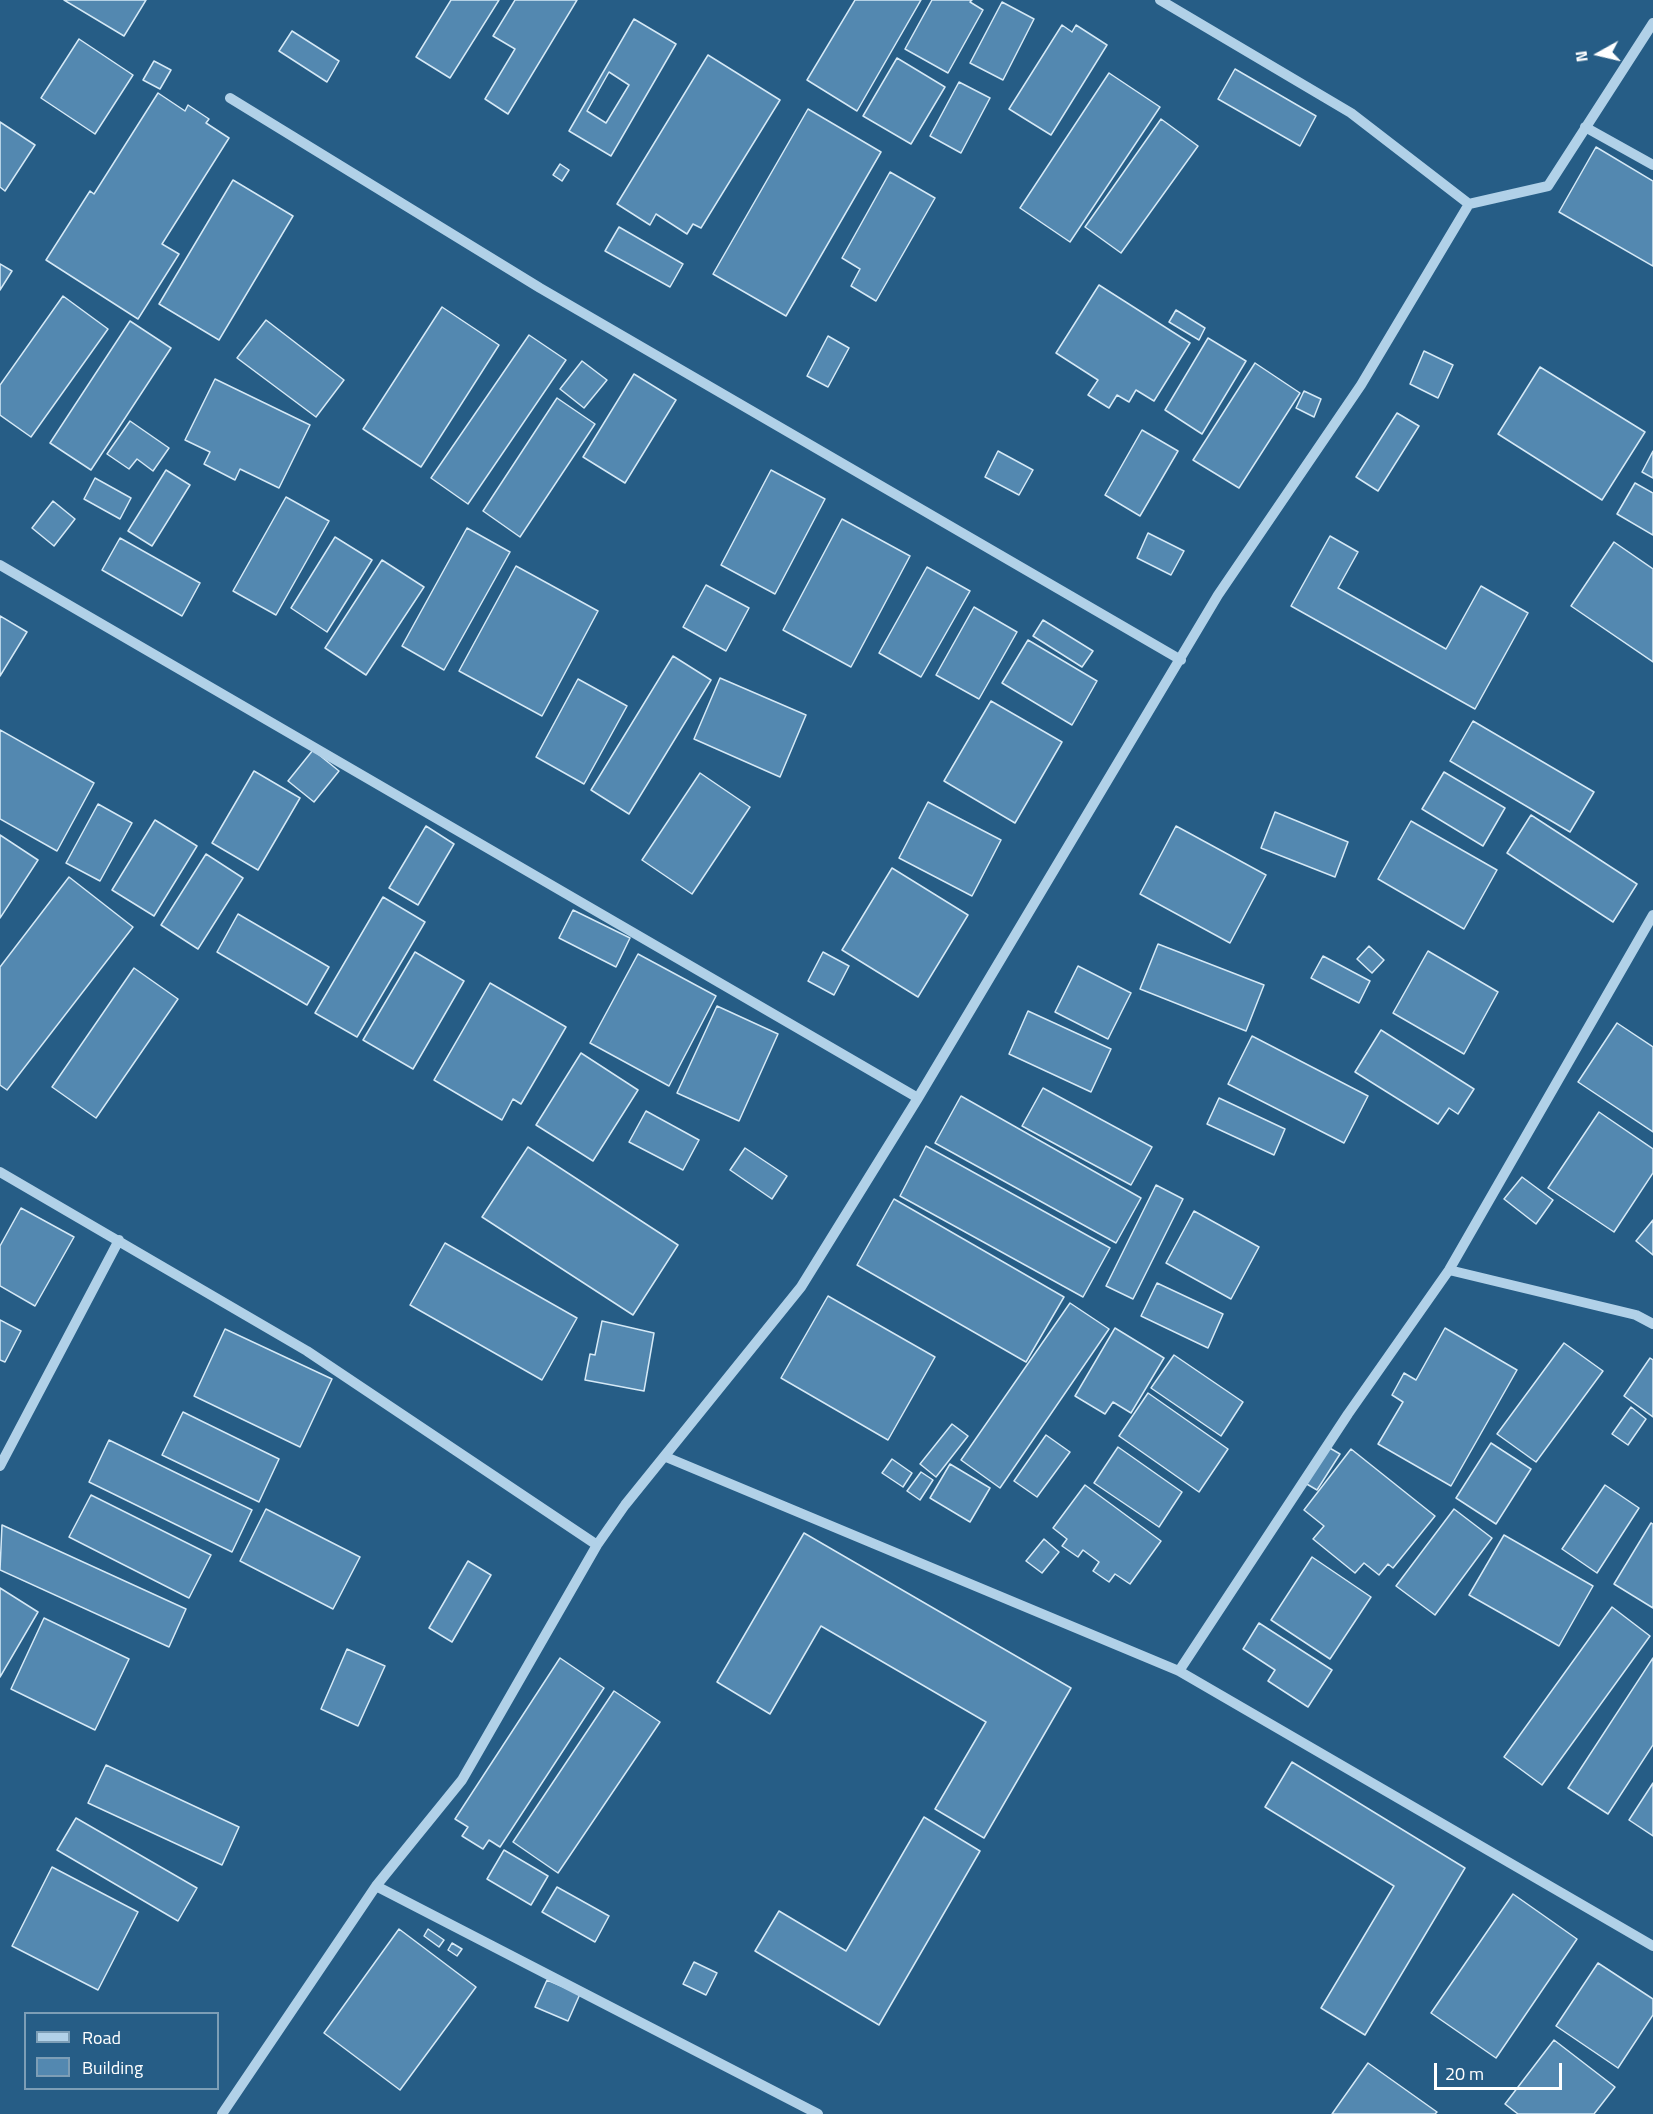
<!DOCTYPE html>
<style>
body{margin:0}
#map{position:relative;width:1653px;height:2114px;overflow:hidden;background:#265d86;font-family:"Titillium Web",sans-serif}
canvas{display:block}
.legend{position:absolute;left:24px;top:2012px;width:195px;height:78px;box-sizing:border-box;background:#265d86;border:2px solid #7d9eb6;margin:0;padding:8px 10px;list-style:none;font-size:18px;color:#fff}
.legend li{display:flex;align-items:center;gap:12px;height:30px}
.legend b{width:30px;border:2px solid #7d9eb6}
.north{position:absolute;left:1569px;top:24px;width:60px;height:60px;-webkit-text-stroke:4px #265d86;paint-order:stroke;rotate:262deg;font-size:16px;font-weight:700;line-height:24px;text-align:center;color:#fff}
.north::after{content:'';display:block;margin:auto;width:21px;height:27px;background:#fff;clip-path:polygon(50% 0,100% 100%,50% 72%,0 100%)}
.scale{position:absolute;left:1434px;top:2063px;width:128px;height:27px;box-sizing:border-box;border:3px solid #fff;border-top:0;padding-left:8px;font-size:18px;line-height:21px;white-space:nowrap;color:#fff;-webkit-text-stroke:4px #265d86;paint-order:stroke}
</style>
<div id="map">
<canvas width="1653" height="2114"></canvas>
<ul class="legend">
<li><b style="height:8px;background:#b1d1e8"></b>Road</li>
<li><b style="height:16px;background:#5388b0"></b>Building</li>
</ul>
<div class="north">N</div>
<div class="scale">20 m</div>
</div>
<script>
const c = document.querySelector('canvas').getContext('2d');
c.lineJoin = 'round';
function paint(path, color) { c.fillStyle = color; c.fill(path, 'evenodd'); }
function trace(path, color, width, dash) { c.strokeStyle = color; c.lineWidth = width; c.lineCap = dash ? 'butt' : 'round'; c.setLineDash(dash || []); c.stroke(path); }
const building = new Path2D(`
 M 64,0 L 146,0 L 124,36 Z
 M 451,0 L 499,0 L 450,78 L 416,57 Z
 M 515,0 L 577,0 L 508,114 L 485,99 L 515,49 L 493,36 Z
 M 855,0 L 921,0 L 857,111 L 807,80 Z
 M 932,0 L 972,0 L 970,2 L 983,10 L 948,73 L 905,49 Z
 M 1002,2 L 1034,19 L 1003,80 L 970,63 Z
 M 634,19 L 676,44 L 611,156 L 569,131 ZM 609,72 L 629,85 L 606,123 L 587,111 Z
 M 1062,25 L 1072,32 L 1076,25 L 1107,45 L 1051,135 L 1009,109 Z
 M 292,31 L 339,61 L 327,82 L 279,51 Z
 M 79,39 L 133,75 L 95,134 L 41,98 Z
 M 708,55 L 780,100 L 701,228 L 693,224 L 687,234 L 656,214 L 650,225 L 617,204 Z
 M 897,58 L 945,87 L 911,144 L 863,116 Z
 M 154,61 L 171,70 L 160,89 L 143,80 Z
 M 1235,69 L 1316,116 L 1300,146 L 1218,99 Z
 M 1109,73 L 1160,107 L 1070,242 L 1020,208 Z
 M 959,82 L 990,98 L 961,153 L 930,136 Z
 M 158,93 L 185,111 L 188,105 L 209,119 L 206,123 L 229,138 L 162,244 L 179,254 L 138,319 L 46,260 L 90,191 L 94,194 Z
 M 808,109 L 881,152 L 786,316 L 713,274 Z
 M 1161,119 L 1198,146 L 1121,253 L 1085,227 Z
 M 0,122 L 35,145 L 5,191 L 0,187 Z
 M 1596,147 L 1653,181 L 1653,266 L 1559,212 Z
 M 560,164 L 569,170 L 562,181 L 553,175 Z
 M 890,172 L 935,198 L 876,301 L 851,286 L 860,269 L 842,258 Z
 M 233,180 L 293,216 L 219,340 L 159,304 Z
 M 619,227 L 683,264 L 670,287 L 605,251 Z
 M 0,264 L 12,271 L 0,290 Z
 M 1099,285 L 1190,343 L 1154,401 L 1136,390 L 1129,402 L 1117,395 L 1109,408 L 1088,395 L 1098,380 L 1056,353 Z
 M 63,296 L 108,329 L 31,437 L 0,415 L 0,385 Z
 M 442,307 L 499,345 L 421,467 L 363,429 Z
 M 1176,310 L 1205,328 L 1199,340 L 1169,322 Z
 M 266,320 L 344,380 L 316,417 L 237,358 Z
 M 130,321 L 171,348 L 91,470 L 50,443 Z
 M 529,335 L 566,360 L 468,504 L 431,478 Z
 M 828,336 L 849,348 L 828,387 L 807,376 Z
 M 1208,338 L 1246,361 L 1202,434 L 1165,410 Z
 M 1424,351 L 1453,365 L 1438,398 L 1410,384 Z
 M 582,361 L 607,380 L 584,408 L 560,389 Z
 M 1255,363 L 1300,393 L 1239,488 L 1193,460 Z
 M 1540,367 L 1645,432 L 1602,500 L 1498,434 Z
 M 634,374 L 676,400 L 625,483 L 583,457 Z
 M 215,379 L 310,425 L 279,488 L 240,469 L 235,480 L 204,464 L 210,452 L 185,440 Z
 M 1304,391 L 1321,399 L 1314,417 L 1296,408 Z
 M 557,398 L 595,424 L 520,537 L 483,511 Z
 M 1397,413 L 1419,426 L 1378,491 L 1356,477 Z
 M 130,421 L 169,448 L 153,471 L 137,459 L 129,469 L 107,454 Z
 M 1142,430 L 1178,451 L 1140,516 L 1105,495 Z
 M 998,451 L 1033,470 L 1019,495 L 985,477 Z
 M 1653,451 L 1653,478 L 1642,472 Z
 M 166,470 L 190,485 L 152,546 L 128,531 Z
 M 771,470 L 825,499 L 775,594 L 721,565 Z
 M 95,478 L 131,498 L 120,519 L 84,499 Z
 M 1635,483 L 1653,493 L 1653,535 L 1617,514 Z
 M 286,497 L 329,521 L 276,615 L 233,591 Z
 M 53,501 L 75,519 L 54,546 L 32,528 Z
 M 842,519 L 910,556 L 851,667 L 783,630 Z
 M 467,528 L 510,552 L 444,670 L 402,646 Z
 M 1148,533 L 1184,551 L 1171,575 L 1137,558 Z
 M 1330,536 L 1358,552 L 1338,588 L 1446,649 L 1481,586 L 1528,613 L 1475,709 L 1291,606 Z
 M 335,537 L 372,560 L 327,632 L 291,608 Z
 M 120,538 L 200,583 L 182,616 L 102,570 Z
 M 1614,542 L 1653,569 L 1653,662 L 1571,606 Z
 M 382,560 L 424,587 L 366,675 L 325,648 Z
 M 516,566 L 598,611 L 542,716 L 459,671 Z
 M 927,567 L 970,591 L 921,677 L 879,653 Z
 M 706,585 L 749,608 L 726,651 L 683,627 Z
 M 974,607 L 1017,632 L 979,699 L 936,675 Z
 M 0,616 L 27,632 L 0,676 Z
 M 1043,620 L 1093,651 L 1082,667 L 1033,636 Z
 M 1028,640 L 1097,681 L 1072,725 L 1002,683 Z
 M 673,656 L 711,680 L 629,814 L 591,790 Z
 M 720,678 L 806,715 L 780,777 L 694,739 Z
 M 578,679 L 627,706 L 584,784 L 536,757 Z
 M 991,701 L 1062,742 L 1015,823 L 944,781 Z
 M 1473,721 L 1594,792 L 1570,832 L 1450,761 Z
 M 0,730 L 94,783 L 57,851 L 0,819 Z
 M 313,750 L 339,771 L 314,802 L 288,781 Z
 M 254,771 L 300,798 L 258,870 L 212,843 Z
 M 1444,772 L 1505,808 L 1483,846 L 1422,809 Z
 M 700,773 L 750,807 L 692,894 L 642,860 Z
 M 928,802 L 1001,840 L 972,896 L 899,858 Z
 M 98,804 L 132,823 L 100,881 L 66,863 Z
 M 1275,812 L 1348,842 L 1335,877 L 1261,848 Z
 M 1531,815 L 1637,884 L 1613,922 L 1507,853 Z
 M 155,820 L 197,846 L 154,916 L 112,890 Z
 M 1411,821 L 1497,870 L 1464,929 L 1378,879 Z
 M 426,826 L 454,844 L 418,905 L 389,888 Z
 M 1176,826 L 1266,875 L 1230,943 L 1140,894 Z
 M 0,835 L 38,860 L 0,918 Z
 M 206,854 L 243,878 L 198,949 L 161,925 Z
 M 892,868 L 968,915 L 918,997 L 842,950 Z
 M 69,877 L 133,927 L 7,1090 L 0,1085 L 0,967 Z
 M 383,897 L 425,922 L 357,1037 L 315,1013 Z
 M 573,910 L 630,938 L 616,967 L 559,938 Z
 M 238,914 L 329,967 L 307,1005 L 217,952 Z
 M 1158,944 L 1264,985 L 1246,1031 L 1140,989 Z
 M 1369,946 L 1384,960 L 1372,973 L 1357,959 Z
 M 1428,951 L 1498,992 L 1464,1054 L 1393,1013 Z
 M 415,952 L 464,981 L 413,1069 L 363,1040 Z
 M 823,952 L 849,966 L 834,995 L 808,981 Z
 M 638,954 L 716,996 L 669,1086 L 590,1043 Z
 M 1323,956 L 1370,981 L 1359,1003 L 1311,978 Z
 M 1078,966 L 1131,993 L 1108,1039 L 1055,1012 Z
 M 134,968 L 178,999 L 96,1118 L 52,1087 Z
 M 490,983 L 566,1027 L 521,1104 L 513,1099 L 502,1120 L 434,1080 Z
 M 717,1006 L 778,1034 L 739,1121 L 677,1093 Z
 M 1028,1011 L 1111,1049 L 1091,1092 L 1009,1054 Z
 M 1617,1023 L 1653,1047 L 1653,1132 L 1578,1082 Z
 M 1381,1030 L 1474,1089 L 1458,1114 L 1449,1108 L 1438,1124 L 1355,1072 Z
 M 1252,1036 L 1368,1096 L 1344,1143 L 1228,1084 Z
 M 581,1053 L 638,1090 L 593,1161 L 536,1125 Z
 M 1043,1088 L 1152,1147 L 1131,1185 L 1022,1126 Z
 M 961,1096 L 1141,1198 L 1116,1243 L 935,1143 Z
 M 1219,1098 L 1285,1129 L 1274,1155 L 1207,1124 Z
 M 646,1111 L 699,1140 L 683,1170 L 629,1142 Z
 M 1599,1112 L 1653,1149 L 1653,1173 L 1614,1232 L 1548,1188 Z
 M 926,1146 L 1110,1248 L 1083,1297 L 900,1196 Z
 M 528,1147 L 678,1245 L 633,1315 L 482,1217 Z
 M 745,1148 L 787,1176 L 772,1199 L 730,1170 Z
 M 1522,1177 L 1553,1200 L 1536,1224 L 1504,1199 Z
 M 1156,1185 L 1183,1199 L 1133,1299 L 1106,1286 Z
 M 894,1199 L 1064,1297 L 1026,1362 L 857,1265 Z
 M 21,1208 L 74,1237 L 35,1306 L 0,1286 L 0,1246 Z
 M 1194,1211 L 1259,1247 L 1231,1299 L 1166,1263 Z
 M 1653,1220 L 1653,1255 L 1636,1241 Z
 M 445,1243 L 577,1318 L 542,1380 L 410,1305 Z
 M 1157,1283 L 1223,1314 L 1208,1348 L 1141,1316 Z
 M 828,1296 L 935,1357 L 888,1440 L 781,1378 Z
 M 1070,1303 L 1109,1329 L 1000,1488 L 961,1460 Z
 M 0,1320 L 21,1331 L 5,1362 L 0,1360 Z
 M 602,1321 L 654,1333 L 644,1391 L 585,1380 L 590,1354 L 595,1355 Z
 M 1115,1328 L 1164,1358 L 1131,1413 L 1113,1402 L 1105,1414 L 1075,1396 Z
 M 1445,1328 L 1517,1370 L 1451,1486 L 1378,1444 L 1403,1402 L 1392,1395 L 1404,1373 L 1416,1380 Z
 M 225,1329 L 332,1379 L 300,1447 L 194,1396 Z
 M 1564,1343 L 1603,1371 L 1536,1462 L 1497,1434 Z
 M 1174,1355 L 1243,1402 L 1221,1436 L 1151,1388 Z
 M 1650,1358 L 1653,1360 L 1653,1417 L 1624,1396 Z
 M 1148,1393 L 1228,1449 L 1199,1492 L 1119,1436 Z
 M 1631,1407 L 1646,1419 L 1628,1445 L 1612,1434 Z
 M 183,1412 L 279,1459 L 259,1502 L 162,1455 Z
 M 952,1424 L 968,1436 L 936,1477 L 920,1464 Z
 M 1046,1435 L 1070,1452 L 1037,1497 L 1014,1481 Z
 M 109,1440 L 252,1510 L 232,1552 L 89,1482 Z
 M 1491,1443 L 1531,1469 L 1496,1524 L 1456,1498 Z
 M 1118,1447 L 1182,1492 L 1159,1527 L 1094,1483 Z
 M 1328,1447 L 1340,1454 L 1317,1490 L 1305,1483 Z
 M 1351,1449 L 1435,1516 L 1393,1568 L 1388,1564 L 1379,1575 L 1364,1563 L 1355,1573 L 1313,1539 L 1324,1526 L 1304,1510 Z
 M 892,1459 L 912,1473 L 903,1487 L 882,1473 Z
 M 950,1464 L 990,1488 L 970,1522 L 930,1498 Z
 M 921,1472 L 933,1480 L 920,1500 L 907,1491 Z
 M 1085,1485 L 1161,1541 L 1130,1584 L 1115,1574 L 1109,1582 L 1093,1571 L 1099,1562 L 1083,1550 L 1078,1557 L 1062,1546 L 1067,1539 L 1053,1528 Z
 M 1605,1485 L 1639,1508 L 1597,1573 L 1562,1549 Z
 M 91,1495 L 211,1555 L 189,1598 L 69,1537 Z
 M 266,1509 L 360,1557 L 333,1609 L 240,1561 Z
 M 1454,1509 L 1492,1538 L 1435,1615 L 1396,1586 Z
 M 1651,1523 L 1653,1524 L 1653,1608 L 1614,1584 Z
 M 2,1525 L 186,1609 L 169,1647 L 0,1570 Z
 M 804,1533 L 1071,1688 L 984,1838 L 935,1809 L 986,1722 L 821,1626 L 770,1714 L 717,1682 Z
 M 1504,1535 L 1593,1586 L 1559,1646 L 1469,1595 Z
 M 1044,1539 L 1059,1552 L 1042,1573 L 1026,1561 Z
 M 1312,1557 L 1371,1597 L 1330,1659 L 1271,1620 Z
 M 468,1561 L 491,1575 L 452,1642 L 429,1628 Z
 M 0,1588 L 38,1612 L 0,1677 Z
 M 1612,1607 L 1650,1636 L 1542,1785 L 1504,1757 Z
 M 44,1618 L 129,1659 L 95,1730 L 11,1689 Z
 M 1259,1623 L 1332,1670 L 1308,1707 L 1268,1681 L 1275,1670 L 1243,1649 Z
 M 347,1649 L 385,1666 L 358,1726 L 321,1709 Z
 M 560,1658 L 604,1688 L 500,1847 L 489,1840 L 483,1849 L 462,1836 L 468,1827 L 455,1819 Z
 M 1653,1658 L 1653,1745 L 1608,1814 L 1568,1788 Z
 M 614,1691 L 660,1722 L 558,1873 L 513,1842 Z
 M 1292,1762 L 1465,1868 L 1365,2035 L 1321,2008 L 1394,1886 L 1265,1807 Z
 M 106,1765 L 239,1827 L 222,1865 L 88,1803 Z
 M 1653,1783 L 1653,1836 L 1629,1820 Z
 M 924,1817 L 980,1851 L 879,2025 L 755,1951 L 779,1911 L 846,1951 Z
 M 76,1818 L 197,1888 L 178,1921 L 57,1850 Z
 M 504,1850 L 548,1876 L 531,1905 L 487,1879 Z
 M 52,1867 L 138,1912 L 98,1990 L 12,1946 Z
 M 557,1887 L 609,1916 L 595,1942 L 542,1912 Z
 M 1513,1894 L 1577,1939 L 1496,2058 L 1431,2013 Z
 M 399,1929 L 476,1987 L 400,2090 L 324,2033 Z
 M 428,1929 L 444,1940 L 439,1947 L 424,1936 Z
 M 452,1943 L 462,1949 L 457,1956 L 448,1950 Z
 M 694,1962 L 717,1973 L 706,1995 L 683,1984 Z
 M 1598,1963 L 1653,1999 L 1653,2015 L 1618,2068 L 1556,2026 Z
 M 547,1980 L 580,1994 L 568,2021 L 535,2007 Z
 M 1554,2040 L 1615,2087 L 1594,2114 L 1518,2114 L 1505,2104 Z
 M 1368,2063 L 1437,2112 L 1435,2114 L 1332,2114 Z`);
paint(building, '#5388b0');
trace(building, '#d5e9f6', 1.5);
trace(new Path2D(`
 M 1160,0 L 1351,113 L 1469,204
 M 230,98 L 540,288 L 1181,660
 M 1585,127 L 1653,165
 M 0,565 L 918,1098
 M 0,1172 L 307,1351 L 597,1545
 M 1449,1270 L 1636,1315 L 1653,1324
 M 666,1457 L 1179,1671 L 1653,1946
 M 0,1466 L 119,1240
 M 1179,1671 L 1348,1414 L 1449,1270 L 1653,915
 M 376,1886 L 818,2114
 M 222,2114 L 376,1886 L 462,1780 L 597,1545 L 625,1505 L 801,1287 L 918,1098 L 1218,595 L 1361,385 L 1469,204 L 1548,186 L 1653,23`), '#b1d1e8', 10);
</script>
